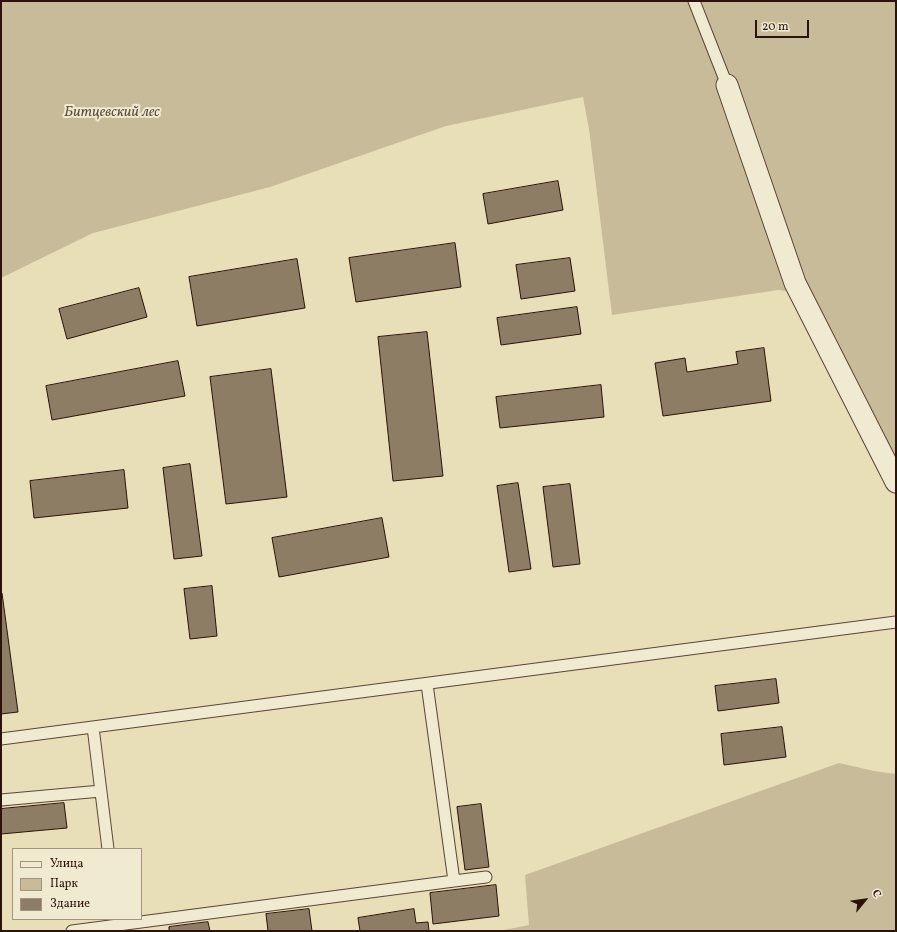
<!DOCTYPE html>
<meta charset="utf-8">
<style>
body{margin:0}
#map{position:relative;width:897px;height:932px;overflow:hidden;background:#e8deb8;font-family:Vollkorn,serif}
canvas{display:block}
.frame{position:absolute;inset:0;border:2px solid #2b130a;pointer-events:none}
.legend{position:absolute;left:12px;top:848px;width:130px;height:72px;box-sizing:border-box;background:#f0ead1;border:1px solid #a19481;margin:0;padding:5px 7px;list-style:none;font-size:12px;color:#2b130a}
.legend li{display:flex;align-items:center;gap:8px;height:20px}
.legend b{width:20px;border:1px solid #a19481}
.north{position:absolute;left:845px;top:880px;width:40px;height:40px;-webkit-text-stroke:3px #f0ead1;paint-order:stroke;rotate:61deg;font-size:11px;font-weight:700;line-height:16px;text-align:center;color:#2b130a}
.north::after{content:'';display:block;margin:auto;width:14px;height:18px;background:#2b130a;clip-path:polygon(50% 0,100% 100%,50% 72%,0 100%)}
.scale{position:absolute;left:755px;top:20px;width:54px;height:18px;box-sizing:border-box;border:2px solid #2b130a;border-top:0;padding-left:5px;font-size:12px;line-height:14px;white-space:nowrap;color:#2b130a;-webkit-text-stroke:3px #f0ead1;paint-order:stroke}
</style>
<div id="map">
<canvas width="897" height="932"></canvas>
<div class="frame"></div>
<ul class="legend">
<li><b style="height:5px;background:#f0ead1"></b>Улица</li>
<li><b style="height:11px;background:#c8bb9a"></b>Парк</li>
<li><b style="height:11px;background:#8d7d64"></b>Здание</li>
</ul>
<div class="north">С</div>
<div class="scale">20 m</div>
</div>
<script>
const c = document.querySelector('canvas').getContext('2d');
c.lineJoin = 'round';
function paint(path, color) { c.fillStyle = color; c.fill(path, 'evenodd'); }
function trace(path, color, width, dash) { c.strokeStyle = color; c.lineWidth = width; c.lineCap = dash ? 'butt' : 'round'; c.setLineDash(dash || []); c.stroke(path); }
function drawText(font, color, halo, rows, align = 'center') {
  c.font = font + ' Vollkorn,serif'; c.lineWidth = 4; c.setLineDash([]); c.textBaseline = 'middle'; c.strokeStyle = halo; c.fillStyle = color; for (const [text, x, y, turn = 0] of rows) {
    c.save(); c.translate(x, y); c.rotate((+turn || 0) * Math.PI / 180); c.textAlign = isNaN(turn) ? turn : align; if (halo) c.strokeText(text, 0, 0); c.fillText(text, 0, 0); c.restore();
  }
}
paint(new Path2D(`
 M 1,1 L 896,1 L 896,466 L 807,294 L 778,290 L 612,315 L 589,129 L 583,97 L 446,126 L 270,187 L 93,233 L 1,278 Z
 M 839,763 L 874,771 L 896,774 L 896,931 L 499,931 L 529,925 L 525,875 Z`), '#c8bb9a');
const building = new Path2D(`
 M 558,181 L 563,210 L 488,224 L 483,194 Z
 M 455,243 L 461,287 L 356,302 L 349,258 Z
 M 570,258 L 575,291 L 521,299 L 516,265 Z
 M 297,259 L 305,308 L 197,326 L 189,277 Z
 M 139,288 L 147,317 L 67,339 L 59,309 Z
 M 577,307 L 581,334 L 501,345 L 497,318 Z
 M 427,332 L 443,476 L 393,481 L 378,337 Z
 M 764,348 L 771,401 L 663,416 L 655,363 L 685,358 L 687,372 L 738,364 L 736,352 Z
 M 178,361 L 185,396 L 52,420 L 46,386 Z
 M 271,369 L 287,497 L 226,504 L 210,377 Z
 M 601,385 L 604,417 L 500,428 L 496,397 Z
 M 190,464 L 202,556 L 174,559 L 163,468 Z
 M 124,470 L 128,508 L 34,518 L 30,481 Z
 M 518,483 L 531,569 L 509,572 L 497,486 Z
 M 570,484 L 580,564 L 553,567 L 543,487 Z
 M 382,518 L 389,557 L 279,577 L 272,538 Z
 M 212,586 L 217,636 L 190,639 L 184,589 Z
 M 1,593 L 2,593 L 18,712 L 1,714 Z
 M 776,679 L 779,703 L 718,711 L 715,686 Z
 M 782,727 L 786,757 L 724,765 L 721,734 Z
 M 64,803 L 67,828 L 1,834 L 1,809 Z
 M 481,804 L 489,867 L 465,870 L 457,807 Z
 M 496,885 L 499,916 L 433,924 L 430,893 Z
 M 309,909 L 312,931 L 268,931 L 266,914 Z
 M 414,909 L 416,923 L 428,922 L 429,931 L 360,931 L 358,918 Z
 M 208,922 L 210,931 L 169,931 L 169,927 Z`);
paint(building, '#8d7d64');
trace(building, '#2b130a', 1);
const service = new Path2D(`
 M 694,1 L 727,85
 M 93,727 L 108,849
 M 1,739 L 896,622
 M 1,800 L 101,791
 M 454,881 L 486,877
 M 118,919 L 118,925 L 454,881 L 427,684
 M 72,931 L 118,925 L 119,931`);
const minor = new Path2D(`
 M 727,85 L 795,283 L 896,482`);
trace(service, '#5a4636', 13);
trace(minor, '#5a4636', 23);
trace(service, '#f0ead1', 11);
trace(minor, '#f0ead1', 21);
drawText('italic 15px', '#624e3c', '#f0ead1', [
 ["Битцевский лес",112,113]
]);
</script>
